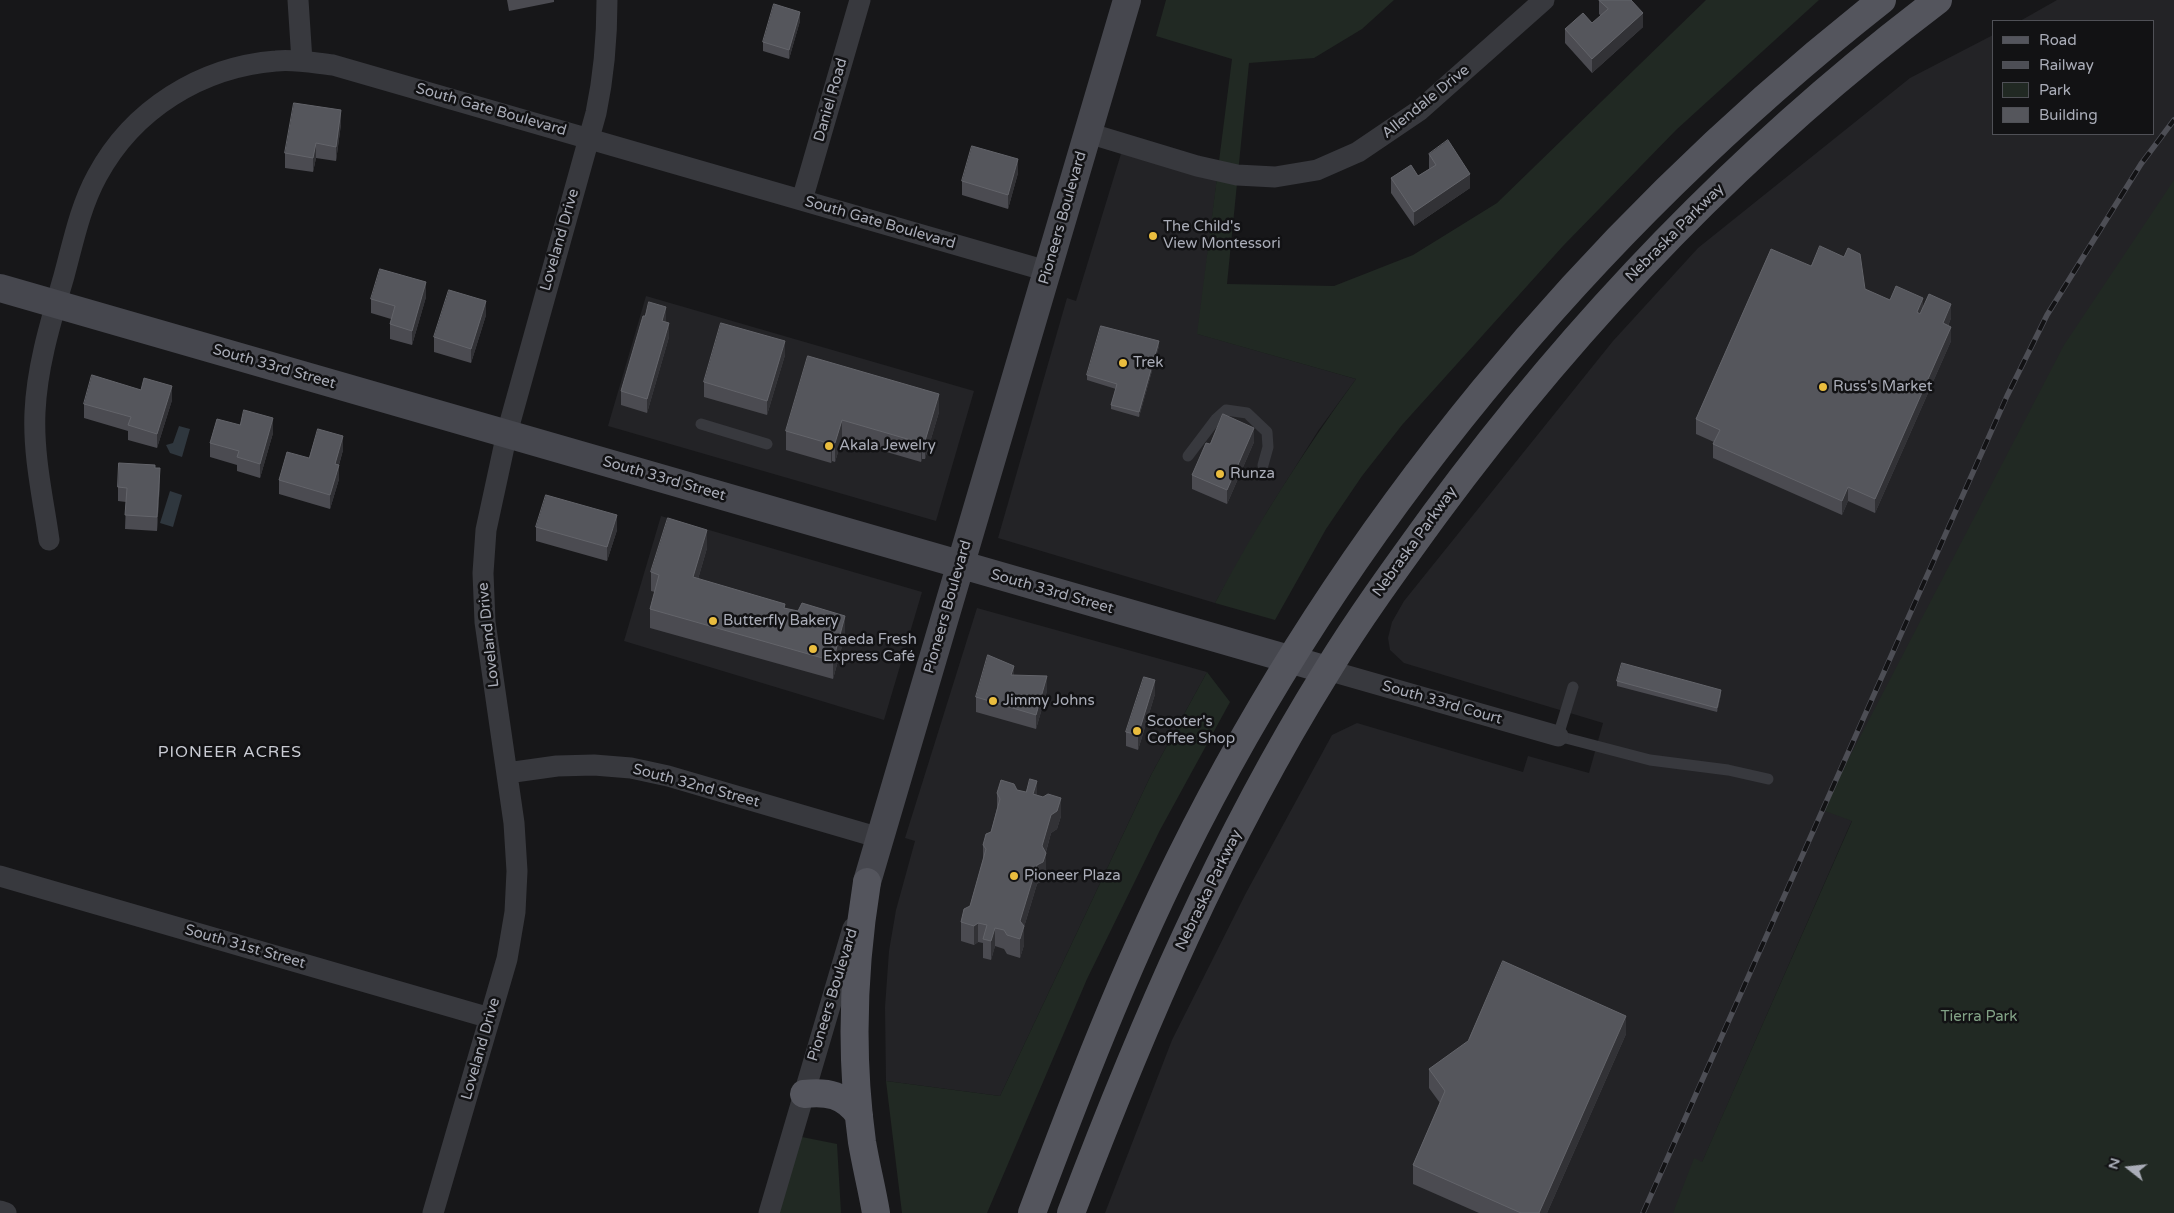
<!DOCTYPE html>
<meta charset="utf-8">
<style>
body{margin:0}
#map{position:relative;width:2174px;height:1213px;overflow:hidden;background:#171719;font-family:"Varela Round",sans-serif}
canvas{display:block}
.legend{position:absolute;left:1992px;top:20px;width:162px;height:115px;box-sizing:border-box;background:#121214;border:1px solid #4f5056;margin:0;padding:6px 9px;list-style:none;font-size:15px;color:#aaadb8}
.legend li{display:flex;align-items:center;gap:10px;height:25px}
.legend b{width:25px;border:1px solid #4f5056}
.north{position:absolute;left:2104px;top:1143px;width:50px;height:50px;-webkit-text-stroke:4px #121214;paint-order:stroke;rotate:286deg;font-size:14px;font-weight:700;line-height:20px;text-align:center;color:#aaadb8}
.north::after{content:'';display:block;margin:auto;width:18px;height:22px;background:#aaadb8;clip-path:polygon(50% 0,100% 100%,50% 72%,0 100%)}
</style>
<div id="map">
<canvas width="2174" height="1213"></canvas>
<ul class="legend">
<li><b style="height:6px;background:#54555d"></b>Road</li>
<li><b style="height:6px;background:#4d4e55"></b>Railway</li>
<li><b style="height:14px;background:#212923"></b>Park</li>
<li><b style="height:14px;background:#55565c"></b>Building</li>
</ul>
<div class="north">N</div>
</div>
<script>
const c = document.querySelector('canvas').getContext('2d');
c.lineJoin = 'round';
function paint(path, color) { c.fillStyle = color; c.fill(path, 'evenodd'); }
function trace(path, color, width, dash) { c.strokeStyle = color; c.lineWidth = width; c.lineCap = dash ? 'butt' : 'round'; c.setLineDash(dash || []); c.stroke(path); }
function drawText(font, color, halo, rows, align = 'center') {
  c.font = font + ' "Varela Round",sans-serif'; c.lineWidth = 5; c.setLineDash([]); c.textBaseline = 'middle'; c.strokeStyle = halo; c.fillStyle = color; for (const [text, x, y, turn = 0] of rows) {
    c.save(); c.translate(x, y); c.rotate((+turn || 0) * Math.PI / 180); c.textAlign = isNaN(turn) ? turn : align; if (halo) c.strokeText(text, 0, 0); c.fillText(text, 0, 0); c.restore();
  }
}
paint(new Path2D(`
 M 2057,0 L 2174,0 L 2174,198 L 2074,348 L 1849,827 L 1680,1213 L 1105,1213 L 1172,1040 L 1246,893 L 1332,735 L 1357,723 L 1523,772 L 1528,756 L 1589,773 L 1603,723 L 1404,663 L 1390,650 L 1388,638 L 1392,622 L 1404,601 L 1613,341 L 1698,248 L 1910,78 L 1993,35 L 1993,134 L 2153,134 L 2153,21 L 2020,21 Z
 M 1124,144 L 1218,171 L 1198,334 L 1356,379 L 1318,431 L 1267,512 L 1215,603 L 998,538 L 1067,298 L 1076,301 Z
 M 646,296 L 974,391 L 936,521 L 608,426 Z
 M 661,516 L 922,592 L 884,720 L 624,641 Z
 M 977,608 L 1207,672 L 1151,775 L 1000,1096 L 886,1081 L 885,1007 L 889,951 L 896,910 L 915,841 L 905,838 Z`), '#232326');
paint(new Path2D(`
 M 1166,0 L 1394,0 L 1362,29 L 1314,58 L 1249,63 L 1227,284 L 1334,286 L 1413,255 L 1497,203 L 1706,0 L 1819,0 L 1676,130 L 1563,246 L 1402,425 L 1362,476 L 1326,529 L 1275,620 L 1215,603 C 1256,525 1304,451 1356,379 L 1197,334 L 1232,59 L 1156,36 Z
 M 2174,180 L 2174,1213 L 1673,1213 L 1694,1158 L 1702,1162 L 1852,821 L 1822,810 L 2064,345 Z
 M 1207,672 L 1230,702 L 1160,830 L 1087,979 L 987,1213 L 902,1213 L 886,1081 L 1000,1096 L 1151,775 Z
 M 792,1135 L 837,1144 L 841,1213 L 769,1213 Z`), '#212923');
paint(new Path2D(`
 M 179,426 L 190,429 L 182,457 L 170,453 L 166,445 L 173,443 Z
 M 170,491 L 182,495 L 173,527 L 160,523 Z`), '#2f373e');
trace(new Path2D(`
 M 701,424 L 767,444
 M 1188,456 L 1216,419 L 1226,410 L 1247,413 L 1267,432 L 1268,447 L 1263,465
 M 1573,687 L 1558,736 L 1650,760 L 1728,770 L 1768,779`), '#38393e', 11);
trace(new Path2D(`
 M 298,0 L 302,61
 M 1088,133 L 1197,166 L 1237,175 L 1275,177 L 1317,170 L 1358,152 L 1420,110 L 1544,0
 M 802,200 L 860,0
 M 49,540 C 43,498 33,455 35,412 C 37,366 51,321 64,276 C 73,243 80,207 97,176 C 133,109 201,67 276,61 C 295,59 314,63 333,65 L 1047,271
 M 1327,670 L 1558,736
 M 507,773 L 557,766 L 594,765 L 631,768 L 668,776 L 880,838
 M 0,876 L 490,1018
 M 0,1211 L 6,1213
 M 433,1213 L 507,959 L 515,912 L 517,871 L 514,823 L 485,622 L 483,573 L 486,530 L 507,433 L 596,113 C 604,75 607,39 607,0
 M 769,1213 L 853,928`), '#38393e', 21);
trace(new Path2D(`
 M 0,288 L 1327,670
 M 867,882 L 1127,0`), '#46474e', 28);
trace(new Path2D(`
 M 867,882 C 853,968 850,1055 862,1142 C 866,1166 872,1189 876,1213
 M 804,1094 C 827,1091 845,1095 859,1115
 M 1032,1213 C 1077,1093 1123,973 1180,858 C 1344,526 1591,229 1882,0
 M 1071,1213 C 1142,1026 1221,841 1327,671 C 1360,617 1398,565 1435,514 C 1578,320 1745,146 1938,0`), '#54555d', 28);
const rail = new Path2D(`
 M 1643,1213 L 2007,396 L 2047,315 L 2141,164 L 2174,120`);
trace(rail, '#4d4e55', 5.5);
trace(rail, '#121214', 4, [11]);
paint(new Path2D(`
 M 507,0 L 554,0 L 554,2 L 509,11 Z
 M 1599,0 L 1631,0 L 1643,27 L 1592,73 L 1565,43 L 1565,29 L 1592,23 L 1601,16 L 1599,14 Z
 M 800,21 L 789,59 L 763,51 L 763,42 Z
 M 341,124 L 336,161 L 316,158 L 313,172 L 285,168 L 285,153 Z
 M 1429,154 L 1470,188 L 1414,226 L 1391,193 L 1391,178 L 1418,176 L 1429,169 Z
 M 1018,173 L 1008,209 L 962,195 L 962,181 Z
 M 1811,266 L 1890,300 L 1923,307 L 1951,318 L 1948,326 L 1951,341 L 1875,513 L 1848,501 L 1842,515 L 1713,458 L 1713,444 L 1714,442 L 1696,434 L 1696,419 Z
 M 426,297 L 412,345 L 390,339 L 390,324 L 391,319 L 371,313 L 371,299 Z
 M 486,315 L 471,363 L 434,352 L 434,337 Z
 M 666,321 L 669,337 L 647,413 L 621,405 L 621,391 Z
 M 1159,346 L 1139,417 L 1111,409 L 1111,405 L 1116,389 L 1087,380 L 1087,375 Z
 M 785,355 L 767,415 L 704,397 L 704,382 Z
 M 808,356 L 939,412 L 925,459 L 922,459 L 921,462 L 842,439 L 835,462 L 832,461 L 831,463 L 786,450 L 786,431 Z
 M 172,400 L 157,448 L 128,440 L 128,431 L 84,418 L 84,404 Z
 M 240,425 L 273,433 L 260,478 L 237,471 L 237,465 L 210,457 L 210,443 Z
 M 1254,442 L 1227,504 L 1192,489 L 1192,475 L 1210,444 Z
 M 343,450 L 339,465 L 339,479 L 330,509 L 279,494 L 279,480 L 309,458 Z
 M 155,468 L 160,482 L 157,531 L 125,529 L 126,502 L 118,501 L 118,487 Z
 M 536,527 L 617,530 L 607,561 L 536,541 Z
 M 707,548 L 698,579 L 785,608 L 845,635 L 833,679 L 650,628 L 650,609 L 655,592 L 651,591 L 651,572 Z
 M 1617,681 L 1721,694 L 1717,712 L 1617,686 Z
 M 1047,691 L 1036,729 L 976,712 L 976,697 Z
 M 1155,694 L 1138,750 L 1126,746 L 1126,732 Z
 M 1017,790 L 1037,795 L 1061,816 L 1057,829 L 1051,833 L 1046,852 L 1046,871 L 1043,880 L 1037,884 L 1024,927 L 1024,945 L 1020,958 L 1007,954 L 1004,949 L 995,946 L 991,960 L 983,958 L 983,943 L 978,942 L 974,945 L 961,941 L 961,922 L 970,906 L 983,860 L 983,845 L 991,832 L 997,808 L 997,793 Z
 M 1626,1034 L 1547,1213 L 1479,1213 L 1413,1184 L 1413,1165 L 1440,1103 L 1429,1088 L 1429,1069 Z`), '#4b4b51');
paint(new Path2D(`
 M 800,12 L 800,21 L 789,59 L 789,50 Z
 M 1643,13 L 1643,27 L 1592,73 L 1592,59 Z
 M 341,110 L 341,124 L 336,161 L 336,147 Z
 M 316,143 L 316,158 L 313,172 L 313,158 Z
 M 1018,159 L 1018,173 L 1008,209 L 1008,195 Z
 M 1470,174 L 1470,188 L 1414,226 L 1414,212 Z
 M 426,282 L 426,297 L 412,345 L 412,331 Z
 M 1923,298 L 1923,313 L 1917,326 L 1917,312 Z
 M 486,301 L 486,315 L 471,363 L 471,349 Z
 M 1951,304 L 1951,318 L 1943,338 L 1943,323 Z
 M 666,307 L 666,321 L 662,336 L 662,321 Z
 M 669,323 L 669,337 L 647,413 L 647,399 Z
 M 1951,327 L 1951,341 L 1875,513 L 1875,499 Z
 M 785,341 L 785,355 L 767,415 L 767,401 Z
 M 1159,341 L 1159,346 L 1139,417 L 1139,412 Z
 M 172,386 L 172,400 L 157,448 L 157,434 Z
 M 939,394 L 939,412 L 925,459 L 925,441 Z
 M 273,418 L 273,433 L 260,478 L 260,464 Z
 M 842,420 L 842,439 L 835,462 L 835,443 Z
 M 1254,428 L 1254,442 L 1227,504 L 1227,490 Z
 M 343,436 L 343,450 L 335,478 L 335,464 Z
 M 922,440 L 922,459 L 921,462 L 921,443 Z
 M 832,442 L 832,461 L 831,463 L 831,444 Z
 M 339,465 L 339,479 L 330,509 L 330,495 Z
 M 160,468 L 160,482 L 157,531 L 157,517 Z
 M 1848,487 L 1848,501 L 1842,515 L 1842,501 Z
 M 617,515 L 617,530 L 607,561 L 607,547 Z
 M 707,530 L 707,548 L 693,596 L 693,577 Z
 M 845,616 L 845,635 L 833,679 L 833,661 Z
 M 1014,666 L 1014,680 L 1011,675 Z
 M 1047,676 L 1047,691 L 1036,729 L 1036,715 Z
 M 1155,680 L 1155,694 L 1138,750 L 1138,735 Z
 M 1721,690 L 1721,694 L 1717,712 L 1717,708 Z
 M 1037,781 L 1037,800 L 1033,794 Z
 M 1061,798 L 1061,816 L 1057,829 L 1051,833 L 1045,855 L 1046,853 L 1046,871 L 1043,880 L 1037,884 L 1024,927 L 1024,945 L 1020,958 L 1020,921 L 1051,815 Z
 M 978,923 L 978,942 L 974,945 L 974,926 Z
 M 995,928 L 995,946 L 991,960 L 991,941 Z
 M 1626,1016 L 1626,1034 L 1547,1213 L 1539,1213 Z`), '#323236');
const building = new Path2D(`
 M 1599,0 L 1631,0 L 1643,13 L 1592,59 L 1565,29 L 1583,13 L 1592,23 L 1608,9 Z
 M 774,4 L 800,12 L 789,50 L 763,42 Z
 M 294,103 L 341,110 L 336,147 L 316,143 L 313,158 L 285,153 Z
 M 1448,140 L 1470,174 L 1414,212 L 1391,178 L 1411,165 L 1418,176 L 1436,165 L 1429,154 Z
 M 972,146 L 1018,159 L 1008,195 L 962,181 Z
 M 1820,246 L 1844,257 L 1848,248 L 1860,254 L 1865,289 L 1890,300 L 1896,286 L 1923,298 L 1917,312 L 1920,314 L 1929,294 L 1951,304 L 1943,323 L 1951,327 L 1875,499 L 1848,487 L 1842,501 L 1713,444 L 1720,430 L 1696,419 L 1771,249 L 1811,266 Z
 M 380,269 L 426,282 L 412,331 L 390,324 L 395,306 L 371,299 Z
 M 449,290 L 486,301 L 471,349 L 434,337 Z
 M 649,302 L 666,307 L 662,321 L 669,323 L 647,399 L 621,391 L 643,316 L 645,316 Z
 M 721,323 L 785,341 L 767,401 L 704,382 Z
 M 1101,326 L 1159,341 L 1139,412 L 1111,405 L 1117,384 L 1087,375 Z
 M 808,356 L 939,394 L 925,441 L 922,440 L 921,443 L 842,420 L 835,443 L 832,442 L 831,444 L 786,431 Z
 M 92,375 L 141,390 L 144,378 L 172,386 L 157,434 L 128,425 L 131,417 L 84,404 Z
 M 244,410 L 273,418 L 260,464 L 237,457 L 239,451 L 210,443 L 217,419 L 240,425 Z
 M 1223,414 L 1254,428 L 1227,490 L 1192,475 L 1206,443 L 1210,444 Z
 M 318,429 L 343,436 L 335,464 L 339,465 L 330,495 L 279,480 L 287,452 L 309,458 Z
 M 119,463 L 155,465 L 155,468 L 160,468 L 157,517 L 125,515 L 127,488 L 118,487 Z
 M 546,495 L 617,515 L 607,547 L 536,527 Z
 M 668,518 L 707,530 L 693,577 L 785,604 L 784,608 L 798,611 L 802,603 L 845,616 L 833,661 L 650,609 L 659,575 L 651,572 Z
 M 988,655 L 1014,666 L 1011,675 L 1047,676 L 1036,715 L 976,697 Z
 M 1622,663 L 1721,690 L 1717,708 L 1617,681 Z
 M 1144,677 L 1155,680 L 1138,735 L 1126,732 Z
 M 1030,779 L 1037,781 L 1033,794 L 1043,797 L 1048,794 L 1061,798 L 1057,811 L 1051,815 L 1042,846 L 1046,853 L 1043,862 L 1037,865 L 1020,921 L 1024,926 L 1020,939 L 1007,935 L 1004,930 L 995,928 L 991,941 L 983,939 L 987,925 L 978,923 L 974,926 L 961,922 L 964,909 L 970,906 L 986,849 L 983,845 L 986,834 L 991,832 L 1000,799 L 997,793 L 1001,780 L 1014,784 L 1017,790 L 1026,792 Z
 M 1503,961 L 1626,1016 L 1539,1213 L 1521,1213 L 1413,1165 L 1445,1091 L 1429,1069 L 1468,1041 Z`);
paint(building, '#55565c');
trace(building, '#63646a', 1);
for (const [x, y, r, color] of [
 [1153,236,5,"#eabd3e"],
 [1123,363,5,"#eabd3e"],
 [1823,387,5,"#eabd3e"],
 [829,446,5,"#eabd3e"],
 [1220,474,5,"#eabd3e"],
 [713,621,5,"#eabd3e"],
 [813,649,5,"#eabd3e"],
 [993,701,5,"#eabd3e"],
 [1137,731,5,"#eabd3e"],
 [1014,876,5,"#eabd3e"]
]) { const dot = new Path2D(); dot.arc(x, y, r, 0, 2 * Math.PI); c.fillStyle = color; c.fill(dot); trace(dot, '#121214', 2); }
drawText('15px', '#aaadb8', '#121214', [
 ["Daniel Road",831,100,-74],
 ["Allendale Drive",1426,102,-39],
 ["South Gate Boulevard",491,110,16],
 ["Pioneers Boulevard",1063,218,-74],
 ["South Gate Boulevard",880,223,16],
 ["Nebraska Parkway",1675,233,-45],
 ["Loveland Drive",560,240,-74],
 ["South 33rd Street",274,367,16],
 ["South 33rd Street",664,479,16],
 ["Nebraska Parkway",1415,542,-54],
 ["South 33rd Street",1052,592,16],
 ["Pioneers Boulevard",948,607,-74],
 ["Loveland Drive",489,635,-96],
 ["South 33rd Court",1442,703,16],
 ["South 32nd Street",696,786,15],
 ["Nebraska Parkway",1209,890,-64],
 ["South 31st Street",245,947,16],
 ["Pioneers Boulevard",833,995,-73],
 ["Loveland Drive",481,1049,-74]
]);
drawText('15px', '#aaadb8', '#121214', [
 ["The Child's",1163,227],
 ["View Montessori",1163,244],
 ["Trek",1133,363],
 ["Russ's Market",1833,387],
 ["Akala Jewelry",839,446],
 ["Runza",1230,474],
 ["Butterfly Bakery",723,621],
 ["Braeda Fresh",823,640],
 ["Express Café",823,657],
 ["Jimmy Johns",1003,701],
 ["Scooter's",1147,722],
 ["Coffee Shop",1147,739],
 ["Pioneer Plaza",1024,876]
], 'left');
drawText('15px', '#82a286', '#121214', [
 ["Tierra Park",1979,1017]
]);
c.letterSpacing = '1px';
drawText('16px', '#caccd4', '#121214', [
 ["PIONEER ACRES",230,753]
]);
c.letterSpacing = '0px';
</script>
